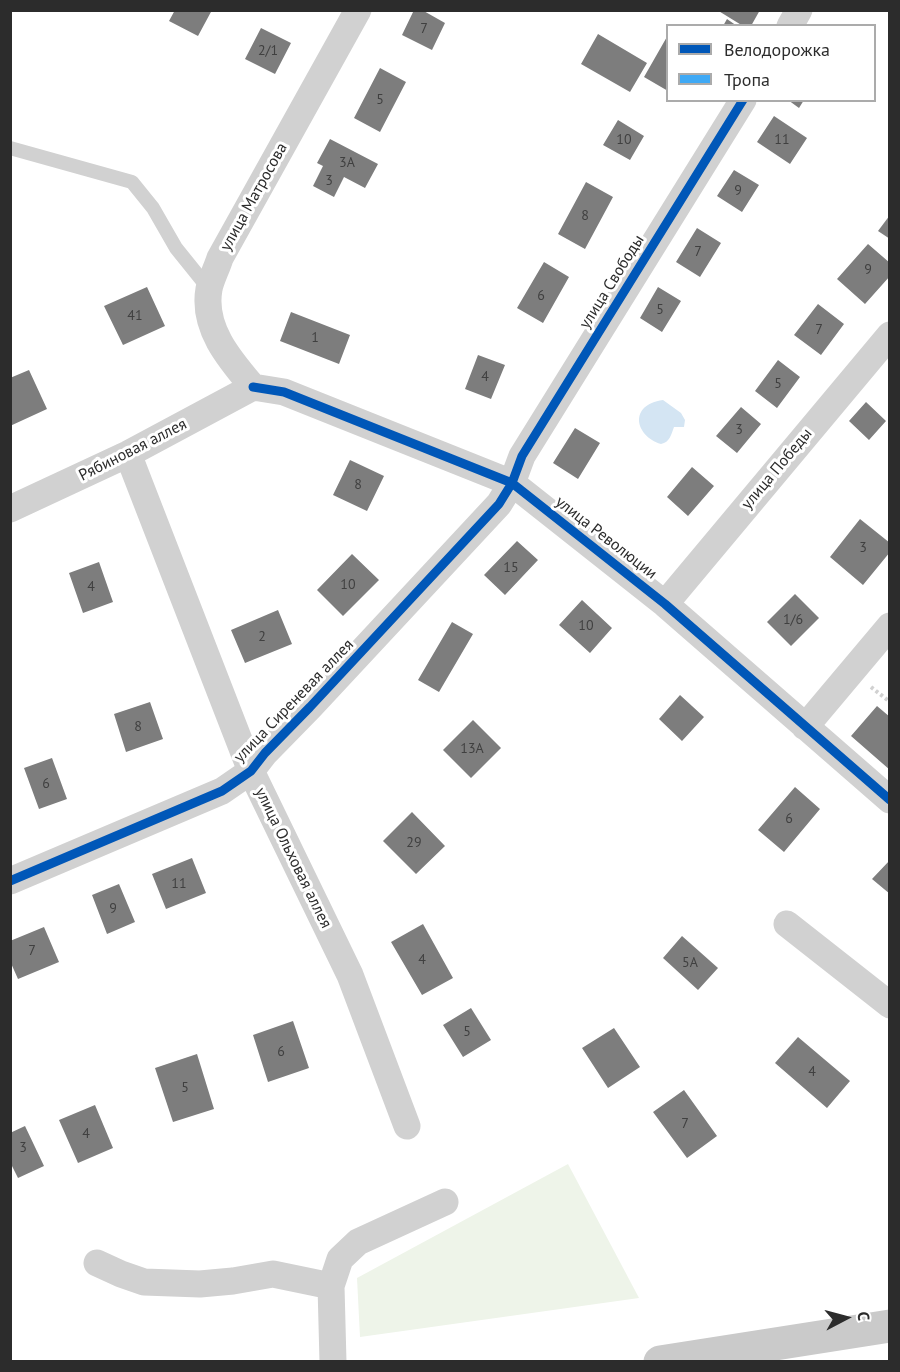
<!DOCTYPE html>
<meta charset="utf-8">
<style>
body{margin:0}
#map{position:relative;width:900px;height:1372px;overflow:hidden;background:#fff;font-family:"PT Sans",sans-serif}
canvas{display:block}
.frame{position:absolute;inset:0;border:12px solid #2c2c2c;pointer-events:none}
.legend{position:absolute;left:666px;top:24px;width:210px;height:78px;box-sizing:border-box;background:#fff;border:2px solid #ababab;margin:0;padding:8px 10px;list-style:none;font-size:18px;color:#2c2c2c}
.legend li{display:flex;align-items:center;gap:12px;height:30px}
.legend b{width:30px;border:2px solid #ababab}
.north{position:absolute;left:816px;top:1288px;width:60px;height:60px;-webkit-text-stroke:4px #fff;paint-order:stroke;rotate:84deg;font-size:16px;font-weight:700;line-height:24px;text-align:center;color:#2c2c2c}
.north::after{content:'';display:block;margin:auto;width:21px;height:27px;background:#2c2c2c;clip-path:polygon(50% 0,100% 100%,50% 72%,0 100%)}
</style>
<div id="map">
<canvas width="900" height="1372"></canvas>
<div class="frame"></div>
<ul class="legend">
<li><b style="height:8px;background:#0057b8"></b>Велодорожка</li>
<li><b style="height:8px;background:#3fa9f5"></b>Тропа</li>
</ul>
<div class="north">С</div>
</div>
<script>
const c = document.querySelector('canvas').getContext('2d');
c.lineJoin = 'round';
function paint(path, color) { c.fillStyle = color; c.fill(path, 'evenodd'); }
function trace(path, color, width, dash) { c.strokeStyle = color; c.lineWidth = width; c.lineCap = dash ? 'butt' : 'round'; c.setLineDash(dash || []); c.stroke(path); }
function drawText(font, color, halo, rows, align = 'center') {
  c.font = font + ' "PT Sans",sans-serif'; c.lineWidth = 6; c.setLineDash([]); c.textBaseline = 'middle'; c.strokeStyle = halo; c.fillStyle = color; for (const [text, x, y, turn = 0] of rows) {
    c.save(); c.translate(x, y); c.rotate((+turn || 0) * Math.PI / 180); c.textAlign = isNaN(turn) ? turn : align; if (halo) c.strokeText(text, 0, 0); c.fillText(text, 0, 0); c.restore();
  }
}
paint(new Path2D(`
 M 568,1164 L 639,1298 L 360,1337 L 357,1278 Z`), '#eef4e9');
paint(new Path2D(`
 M 663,400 L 681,413 L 685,420 L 684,427 L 674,427 C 671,435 670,442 661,444 C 635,436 628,405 663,400 Z`), '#d4e5f3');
paint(new Path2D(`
 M 175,10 L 212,10 L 198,36 L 169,21 Z
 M 414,10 L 422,10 L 445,23 L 432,50 L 402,35 Z
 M 717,10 L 760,10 L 751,26 L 743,26 Z
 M 727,19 L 737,26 L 723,26 Z
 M 261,28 L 291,43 L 275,74 L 245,59 Z
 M 598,34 L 647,63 L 630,92 L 581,64 Z
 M 668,35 L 668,91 L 644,77 Z
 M 380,68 L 406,82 L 380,132 L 354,118 Z
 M 788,100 L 804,100 L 799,108 Z
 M 774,116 L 807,138 L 790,164 L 757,142 Z
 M 618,120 L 644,136 L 630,160 L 603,145 Z
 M 330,139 L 378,164 L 365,188 L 344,177 L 334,197 L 313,186 L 323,166 L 317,163 Z
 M 734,170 L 759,185 L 742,212 L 717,196 Z
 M 586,182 L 613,197 L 585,249 L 558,234 Z
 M 890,215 L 890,239 L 878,231 Z
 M 697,228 L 721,243 L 700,277 L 676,262 Z
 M 868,244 L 890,263 L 890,276 L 865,304 L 837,279 Z
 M 544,262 L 569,277 L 543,323 L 517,308 Z
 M 147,287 L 165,326 L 123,345 L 104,306 Z
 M 658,287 L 681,301 L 662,332 L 640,318 Z
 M 818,304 L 844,324 L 821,355 L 794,335 Z
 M 291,312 L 350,335 L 339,364 L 280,341 Z
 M 478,355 L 505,365 L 491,399 L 465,389 Z
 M 778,360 L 800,377 L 777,408 L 755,391 Z
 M 29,370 L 47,409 L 10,426 L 10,378 Z
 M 866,402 L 886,421 L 869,440 L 849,421 Z
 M 741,407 L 761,424 L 737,453 L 716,436 Z
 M 575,428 L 600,443 L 578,479 L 553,463 Z
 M 350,460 L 384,476 L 367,511 L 333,495 Z
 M 692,467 L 714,486 L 688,516 L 667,497 Z
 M 860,519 L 890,543 L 890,552 L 863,585 L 830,557 Z
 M 517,541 L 538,560 L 505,595 L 484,575 Z
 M 352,554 L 379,580 L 343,616 L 317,590 Z
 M 99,562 L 113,602 L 83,613 L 69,573 Z
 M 795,594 L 819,618 L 791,646 L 767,622 Z
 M 582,600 L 612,628 L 590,653 L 559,625 Z
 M 278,610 L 292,644 L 245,663 L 231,630 Z
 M 452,622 L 473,634 L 439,692 L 418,680 Z
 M 680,695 L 704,717 L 682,741 L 659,719 Z
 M 150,702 L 163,739 L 126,752 L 114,714 Z
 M 877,706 L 890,717 L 890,770 L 851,736 Z
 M 473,720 L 501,748 L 471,778 L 443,750 Z
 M 52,758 L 67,799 L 39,809 L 24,768 Z
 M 795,787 L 820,809 L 784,852 L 758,830 Z
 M 412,812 L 445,846 L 416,874 L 383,841 Z
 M 192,858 L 206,893 L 166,909 L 152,874 Z
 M 890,860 L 890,894 L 872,879 Z
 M 119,884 L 135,922 L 107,934 L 92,895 Z
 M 423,924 L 453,978 L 422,995 L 391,942 Z
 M 44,927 L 59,962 L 18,979 L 10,961 L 10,941 Z
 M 682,936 L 718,968 L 698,990 L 663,958 Z
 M 471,1008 L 491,1040 L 463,1057 L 443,1025 Z
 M 293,1021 L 309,1068 L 268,1082 L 253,1035 Z
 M 614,1028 L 640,1067 L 608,1088 L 582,1048 Z
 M 798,1037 L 850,1081 L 827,1108 L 775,1063 Z
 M 197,1054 L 214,1109 L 173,1122 L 155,1068 Z
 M 684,1090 L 717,1136 L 687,1158 L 653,1112 Z
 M 95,1105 L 113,1148 L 78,1163 L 59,1120 Z
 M 25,1126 L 44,1166 L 18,1178 L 10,1162 L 10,1133 Z`), '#7d7d7d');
trace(new Path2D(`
 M 871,687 L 890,702`), '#d1d1d1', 4, [3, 3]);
trace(new Path2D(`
 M 10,148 L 132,182 L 153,208 L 176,248 L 209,289`), '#d1d1d1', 14);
trace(new Path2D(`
 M 790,26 L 799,10
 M 253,387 L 284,392 L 512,483 L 665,604 L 890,800
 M 253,387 C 230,360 202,328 209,289 C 211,279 217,268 220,258 L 358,10
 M 128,454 L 251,771 L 350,975 L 407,1126
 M 10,509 L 128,454 L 253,387
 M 665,604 L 890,335
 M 805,727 L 890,626
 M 10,881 L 222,791 L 251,771 L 265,753 L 310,707 L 499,504 L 512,483 L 522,456 L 743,100
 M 787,924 L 890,1005
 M 97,1263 L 121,1274 L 144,1282 L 200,1284 L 233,1281 L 273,1274 L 331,1286 L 340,1259 L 358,1242 L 445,1202
 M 331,1286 L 333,1362`), '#d1d1d1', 27);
trace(new Path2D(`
 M 660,1362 L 890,1326`), '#cacaca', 33);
trace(new Path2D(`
 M 661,1361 L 661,1362`), '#3fa9f5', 8, [15, 8]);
trace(new Path2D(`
 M 253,387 L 284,392 L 512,483 L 665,604 L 890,800
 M 10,881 L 222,791 L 251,771 L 265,753 L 310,707 L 499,504 L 512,483 L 522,456 L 743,100`), '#0057b8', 9);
drawText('14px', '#404040', null, [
 ["7",424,29],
 ["2/1",268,51],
 ["5",380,100],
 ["10",624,140],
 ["11",782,140],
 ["3А",347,163],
 ["3",329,181],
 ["9",738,191],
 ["8",585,216],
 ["7",698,252],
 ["9",868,270],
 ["6",541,296],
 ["5",660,310],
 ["41",135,316],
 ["7",819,330],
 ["1",315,338],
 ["4",485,377],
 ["5",778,384],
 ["3",739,430],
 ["8",358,485],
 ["3",863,548],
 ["15",511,568],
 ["10",348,585],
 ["4",91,587],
 ["1/6",793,620],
 ["10",586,626],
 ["2",262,637],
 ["8",138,727],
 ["13А",472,749],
 ["6",46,784],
 ["6",789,819],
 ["29",414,843],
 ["11",179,884],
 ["9",113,909],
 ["7",32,951],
 ["4",422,960],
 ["5А",690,963],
 ["5",467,1032],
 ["6",281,1052],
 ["4",812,1072],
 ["5",185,1088],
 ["7",685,1124],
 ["4",86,1134],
 ["3",23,1148]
]);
drawText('16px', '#2c2c2c', '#fff', [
 ["улица Матросова",254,197,-61],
 ["улица Свободы",612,282,-58],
 ["Рябиновая аллея",133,450,-27],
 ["улица Победы",777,469,-50],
 ["улица Революции",606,538,38],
 ["улица Сиреневая аллея",294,701,-46],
 ["улица Ольховая аллея",293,858,64]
]);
</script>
